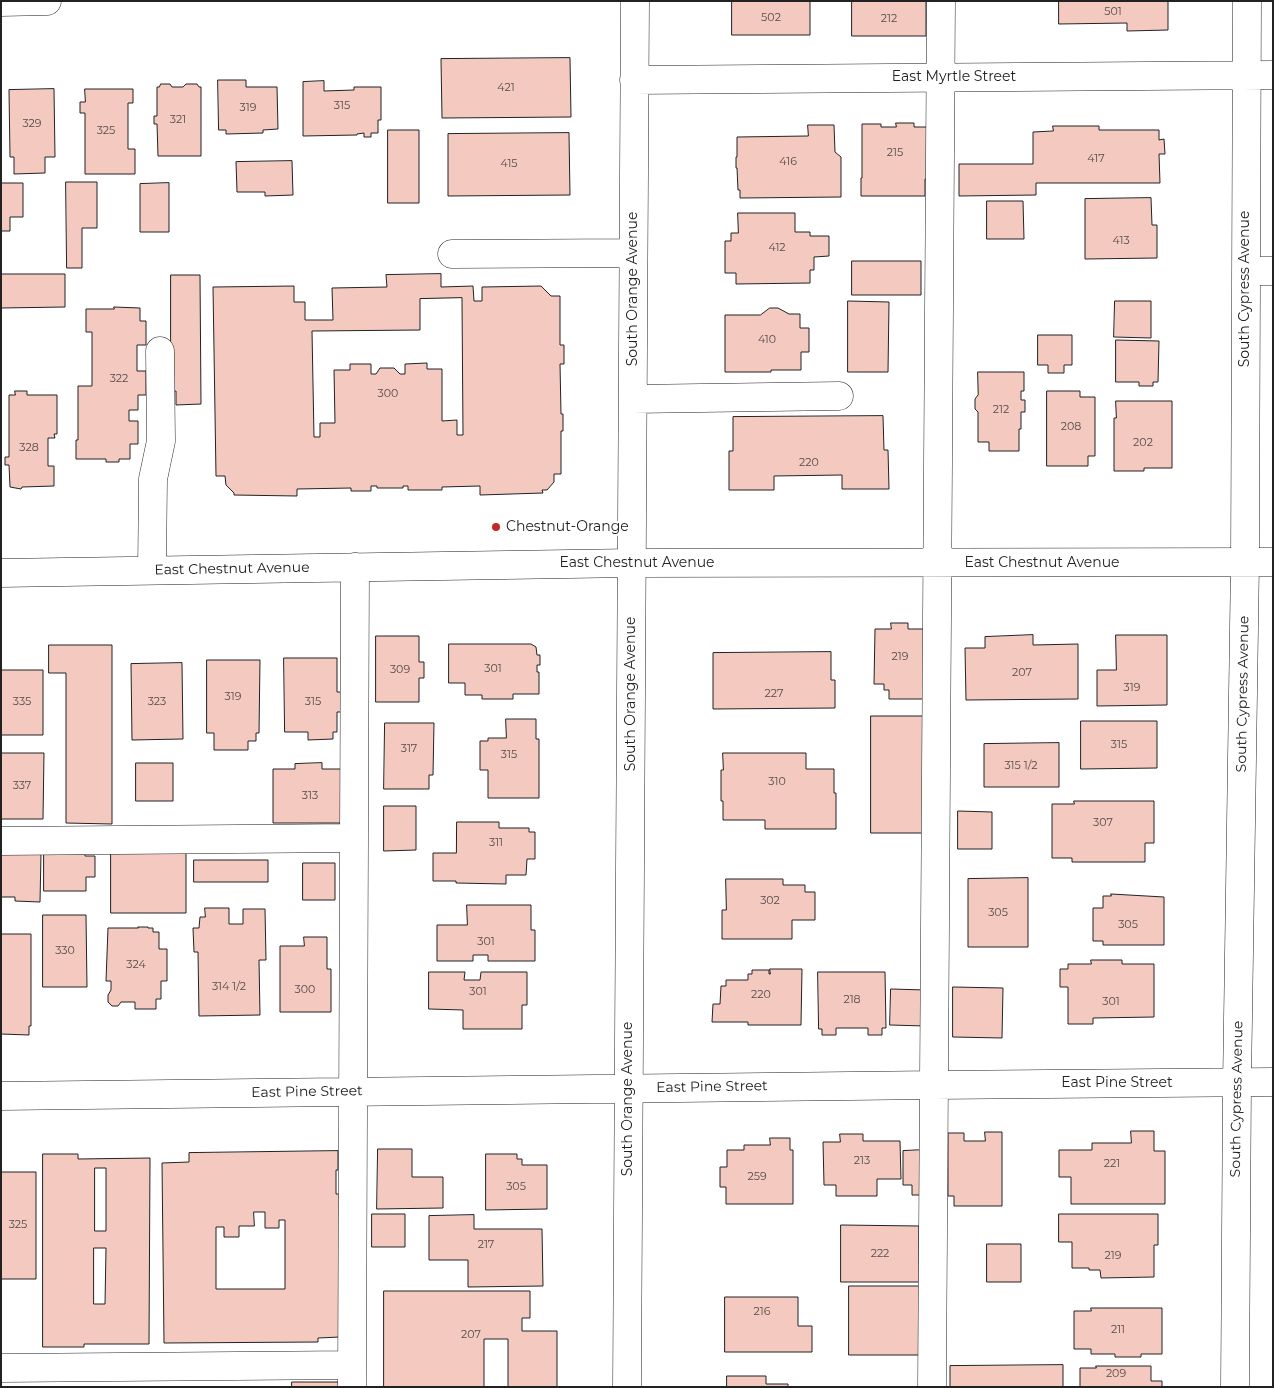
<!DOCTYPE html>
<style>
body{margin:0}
#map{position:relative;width:1274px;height:1388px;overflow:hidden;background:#fff;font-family:Montserrat,sans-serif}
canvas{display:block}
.frame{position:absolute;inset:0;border:2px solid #222;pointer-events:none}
</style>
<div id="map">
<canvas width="1274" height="1388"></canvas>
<div class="frame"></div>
</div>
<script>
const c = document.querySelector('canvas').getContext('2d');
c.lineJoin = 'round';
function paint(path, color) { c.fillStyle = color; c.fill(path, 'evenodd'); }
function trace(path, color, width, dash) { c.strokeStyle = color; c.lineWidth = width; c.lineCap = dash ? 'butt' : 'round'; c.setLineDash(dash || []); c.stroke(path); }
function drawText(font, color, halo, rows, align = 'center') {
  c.font = font + ' Montserrat,sans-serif'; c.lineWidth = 4; c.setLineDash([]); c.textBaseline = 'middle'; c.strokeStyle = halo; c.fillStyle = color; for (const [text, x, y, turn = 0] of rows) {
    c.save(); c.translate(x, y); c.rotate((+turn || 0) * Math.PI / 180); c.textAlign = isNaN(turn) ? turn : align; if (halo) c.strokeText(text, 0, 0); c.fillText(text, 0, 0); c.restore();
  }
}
const building = new Path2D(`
 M 732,1 L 810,1 L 810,35 L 732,35 Z
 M 852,1 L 926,1 L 926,36 L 852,36 Z
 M 1059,1 L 1168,1 L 1168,30 L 1127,31 L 1127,23 L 1059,24 Z
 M 570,58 L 571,117 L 442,118 L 441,59 Z
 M 218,80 L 246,80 L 246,87 L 277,87 L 278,129 L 263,130 L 263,133 L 226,134 L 226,130 L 219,130 Z
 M 324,81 L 324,91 L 354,90 L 354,87 L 381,87 L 381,120 L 378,120 L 378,133 L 371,133 L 371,137 L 364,137 L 364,133 L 357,134 L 357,135 L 303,136 L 303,82 Z
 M 161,84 L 170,84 L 172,87 L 183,87 L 186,84 L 197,84 L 199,87 L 201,87 L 201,156 L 158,156 L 157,124 L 154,124 L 154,116 L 157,116 L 157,87 L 159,87 Z
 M 54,89 L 55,157 L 45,157 L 45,173 L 14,174 L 14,157 L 10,157 L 9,90 Z
 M 85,89 L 133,89 L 133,103 L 128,103 L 128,149 L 135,149 L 135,174 L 85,174 L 85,113 L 80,113 L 80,102 L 85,102 Z
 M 896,123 L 914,123 L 914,127 L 927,127 L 927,179 L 925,179 L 925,196 L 861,196 L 861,178 L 862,178 L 862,124 L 881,124 L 881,127 L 896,127 Z
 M 808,125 L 834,125 L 835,152 L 841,157 L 841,197 L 740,198 L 740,190 L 738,190 L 737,168 L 736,168 L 736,157 L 737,157 L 737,137 L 808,136 Z
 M 1053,126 L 1099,126 L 1099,130 L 1159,130 L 1159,140 L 1164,139 L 1165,154 L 1159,154 L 1160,183 L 1036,183 L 1036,195 L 959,196 L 959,164 L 1033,164 L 1033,132 L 1053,131 Z
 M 388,130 L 419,130 L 419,203 L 388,203 Z
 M 569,133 L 570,195 L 448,196 L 448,134 Z
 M 292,161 L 293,195 L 265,196 L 265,192 L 237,192 L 236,162 Z
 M 66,182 L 97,182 L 97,228 L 82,228 L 82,268 L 67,268 Z
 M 1,183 L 23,183 L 23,217 L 10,217 L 10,231 L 1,231 Z
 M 169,183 L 169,232 L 140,232 L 140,184 Z
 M 1151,198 L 1152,225 L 1157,225 L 1157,258 L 1085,259 L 1085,199 Z
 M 987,201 L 1023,201 L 1024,239 L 987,239 Z
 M 738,213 L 795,213 L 795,232 L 810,232 L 810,236 L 829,236 L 829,256 L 814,257 L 814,270 L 810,270 L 810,283 L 736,284 L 736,273 L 725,273 L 725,241 L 731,241 L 731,233 L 738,233 Z
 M 852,261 L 921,261 L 921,295 L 852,295 Z
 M 1,274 L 65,274 L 65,307 L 1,308 Z
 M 441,274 L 441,287 L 473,286 L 474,301 L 482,301 L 482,287 L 541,286 L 551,296 L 560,296 L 560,345 L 564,345 L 564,364 L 560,364 L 561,414 L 563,414 L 563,431 L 561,431 L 561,474 L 554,474 L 554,482 L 547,490 L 542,490 L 543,493 L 480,495 L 480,486 L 442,487 L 442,490 L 408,490 L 408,486 L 403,486 L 403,488 L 377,488 L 377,486 L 371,486 L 371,491 L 351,491 L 351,488 L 297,489 L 297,496 L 234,495 L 234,493 L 226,485 L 225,476 L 216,476 L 213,287 L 294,286 L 294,302 L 305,302 L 305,320 L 333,320 L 332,288 L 387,287 L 386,275 ZM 462,298 L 463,435 L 457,435 L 457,420 L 442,421 L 442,369 L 427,369 L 427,363 L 405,364 L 405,374 L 400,374 L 394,368 L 380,368 L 376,374 L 371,374 L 371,364 L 350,364 L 350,370 L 334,370 L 335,423 L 320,423 L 320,437 L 314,437 L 312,331 L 420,330 L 420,299 Z
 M 171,275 L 200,275 L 201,404 L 176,405 L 176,391 L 171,391 Z
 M 848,301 L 889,302 L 888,372 L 848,372 Z
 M 1115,301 L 1151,301 L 1151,338 L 1114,337 Z
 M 114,307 L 140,308 L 140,321 L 146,321 L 146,345 L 137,345 L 137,371 L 146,371 L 146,395 L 138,395 L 138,410 L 129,410 L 129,421 L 138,421 L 138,444 L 130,444 L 130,459 L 119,459 L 119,462 L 106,462 L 106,459 L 76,459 L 76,440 L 78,440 L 78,386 L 92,386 L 92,332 L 86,332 L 86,309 L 114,309 Z
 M 770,308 L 778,308 L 789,314 L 800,314 L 800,328 L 809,328 L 809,352 L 801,352 L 801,370 L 771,370 L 771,372 L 725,372 L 725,315 L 760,315 Z
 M 1038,335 L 1072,335 L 1072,365 L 1064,365 L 1064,373 L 1048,373 L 1048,365 L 1038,365 Z
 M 1116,340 L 1159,341 L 1158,382 L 1153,382 L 1153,386 L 1139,386 L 1139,382 L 1116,382 Z
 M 978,372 L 1024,372 L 1024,391 L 1021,391 L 1021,400 L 1025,400 L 1025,412 L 1021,412 L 1021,429 L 1019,429 L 1019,451 L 989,451 L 989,442 L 978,442 L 978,412 L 975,409 L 975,399 L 978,395 Z
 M 15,391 L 27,391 L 27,395 L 57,395 L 57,434 L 54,434 L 55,438 L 48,438 L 48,466 L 54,466 L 54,486 L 22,487 L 21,489 L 10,487 L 9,465 L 5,465 L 5,457 L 9,457 L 9,395 L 15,395 Z
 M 1047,391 L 1080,391 L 1080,397 L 1095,397 L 1095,456 L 1088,456 L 1088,466 L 1047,466 Z
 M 1116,401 L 1172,401 L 1172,468 L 1144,468 L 1144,471 L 1114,471 L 1114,418 L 1116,418 Z
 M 883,416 L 884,450 L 888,450 L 889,489 L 842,489 L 842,475 L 774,476 L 774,490 L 729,490 L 729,451 L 733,451 L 733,417 Z
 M 891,623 L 908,623 L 908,629 L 927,629 L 926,699 L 889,699 L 889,690 L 884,690 L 884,684 L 874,684 L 875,629 L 891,629 Z
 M 1033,635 L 1033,645 L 1078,644 L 1078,699 L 966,700 L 965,648 L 985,648 L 985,637 Z
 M 1116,635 L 1167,635 L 1167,705 L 1097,706 L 1097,670 L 1116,670 Z
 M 376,636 L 419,636 L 419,662 L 424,662 L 424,678 L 419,678 L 419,702 L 376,702 Z
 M 449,644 L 531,644 L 536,647 L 537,655 L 540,655 L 540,665 L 537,665 L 537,672 L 539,672 L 539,694 L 513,694 L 513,699 L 482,699 L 482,695 L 465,695 L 465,683 L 449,683 Z
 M 49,645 L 112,645 L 112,824 L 66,823 L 66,673 L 49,673 Z
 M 831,652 L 831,680 L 835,680 L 835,708 L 713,709 L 713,653 Z
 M 284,658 L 337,658 L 337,692 L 341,692 L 341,712 L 337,712 L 337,732 L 333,732 L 333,739 L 308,740 L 308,732 L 285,732 Z
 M 207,660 L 260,660 L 259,733 L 256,733 L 256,741 L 248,741 L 248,750 L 214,750 L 214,733 L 207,733 Z
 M 182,663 L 183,739 L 132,740 L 131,664 Z
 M 1,670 L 43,670 L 43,735 L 1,735 Z
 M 871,716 L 928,716 L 928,833 L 871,833 Z
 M 506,719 L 536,719 L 536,739 L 539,739 L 539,798 L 488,798 L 488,770 L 480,770 L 480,741 L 488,741 L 488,738 L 506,738 Z
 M 1081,721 L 1157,721 L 1157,768 L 1081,769 Z
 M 385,723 L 434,723 L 433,775 L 429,775 L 429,789 L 384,789 Z
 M 1059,743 L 1059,787 L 984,787 L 984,744 Z
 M 1,753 L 44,753 L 43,819 L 1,819 Z
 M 723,753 L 806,753 L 806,769 L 834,769 L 834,793 L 836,793 L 836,829 L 765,829 L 765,820 L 723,820 L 723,801 L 721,801 L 721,770 L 723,770 Z
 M 136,763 L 173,763 L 173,801 L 136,801 Z
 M 322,763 L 322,769 L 346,769 L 346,823 L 273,823 L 273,769 L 295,769 L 295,764 Z
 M 1074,801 L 1154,801 L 1154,843 L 1145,843 L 1145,862 L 1072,862 L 1072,858 L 1052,858 L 1052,804 L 1074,804 Z
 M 384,806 L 416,806 L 416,850 L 384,851 Z
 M 958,811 L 992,812 L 992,849 L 958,849 Z
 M 457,822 L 499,822 L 499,828 L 529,828 L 529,832 L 535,832 L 535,859 L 527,859 L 526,875 L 506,875 L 506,884 L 456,883 L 456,881 L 433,881 L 433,853 L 456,853 Z
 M 111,853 L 186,853 L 186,913 L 111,913 Z
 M 1,854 L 41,854 L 40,902 L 15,901 L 15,897 L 1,897 Z
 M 44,854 L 85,854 L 85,856 L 95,856 L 95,877 L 86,877 L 86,891 L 44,891 Z
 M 194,860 L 268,860 L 268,882 L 194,882 Z
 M 303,863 L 335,863 L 335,900 L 303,900 Z
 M 1028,878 L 1028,947 L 968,947 L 968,879 Z
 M 726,879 L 783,879 L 783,885 L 805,885 L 805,892 L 815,892 L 815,920 L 792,920 L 792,939 L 722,939 L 722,910 L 726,910 Z
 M 1111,894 L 1164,897 L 1164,945 L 1103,945 L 1103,941 L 1093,941 L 1093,908 L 1103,908 L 1103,896 L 1111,896 Z
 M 467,905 L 531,905 L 531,930 L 535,930 L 535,961 L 488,961 L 488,955 L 473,955 L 473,961 L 437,961 L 437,925 L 467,925 Z
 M 205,908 L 229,908 L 229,924 L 243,924 L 243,909 L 265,909 L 266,960 L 259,960 L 260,1015 L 199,1016 L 198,952 L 194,952 L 193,928 L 199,928 L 200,917 L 205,917 Z
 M 43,915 L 86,915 L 87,987 L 43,987 Z
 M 138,927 L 148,927 L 148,928 L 153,928 L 153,932 L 159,932 L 159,949 L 167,949 L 167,981 L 161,981 L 161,999 L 156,999 L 156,1009 L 135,1009 L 135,1002 L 121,1002 L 118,1006 L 112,1006 L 108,1002 L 108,995 L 111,990 L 111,981 L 106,981 L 108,928 L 138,928 Z
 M 1,934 L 31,934 L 31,1026 L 29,1026 L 29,1035 L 1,1034 Z
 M 304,937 L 327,937 L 327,969 L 331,969 L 331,1012 L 280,1012 L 280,946 L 304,946 Z
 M 1091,960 L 1122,960 L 1122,964 L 1154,964 L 1154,1017 L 1093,1018 L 1093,1024 L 1068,1024 L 1068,987 L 1060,987 L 1060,969 L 1068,969 L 1068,964 L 1091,964 Z
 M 770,969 L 802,969 L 801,1025 L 748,1025 L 748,1022 L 712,1022 L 713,1004 L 720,1004 L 721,986 L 726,986 L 726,980 L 748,980 L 748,974 L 752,974 L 752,970 L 769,970 L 769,974 L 770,974 Z
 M 429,972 L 465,972 L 464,980 L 480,980 L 481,972 L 527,972 L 527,1005 L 522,1005 L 522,1029 L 463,1029 L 463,1010 L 429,1009 Z
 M 818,972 L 885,972 L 886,1028 L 882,1028 L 882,1035 L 868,1035 L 868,1028 L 836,1028 L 836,1035 L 822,1035 L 822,1029 L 819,1029 Z
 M 953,987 L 1003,988 L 1002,1038 L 953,1037 Z
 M 891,989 L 926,990 L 925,1026 L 890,1025 Z
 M 1131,1131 L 1154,1131 L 1154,1151 L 1165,1151 L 1165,1204 L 1071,1204 L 1071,1177 L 1059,1177 L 1059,1150 L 1092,1150 L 1092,1143 L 1131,1143 Z
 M 985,1132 L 1002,1132 L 1002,1206 L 954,1206 L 954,1196 L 948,1196 L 948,1133 L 964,1133 L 964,1141 L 985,1141 Z
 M 840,1134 L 863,1134 L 863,1141 L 900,1141 L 901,1179 L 877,1179 L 877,1196 L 836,1196 L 836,1185 L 824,1185 L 823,1142 L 840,1142 Z
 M 770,1138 L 790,1138 L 790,1150 L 793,1150 L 793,1204 L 726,1204 L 726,1187 L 720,1187 L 720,1167 L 727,1167 L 727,1150 L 744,1150 L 744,1145 L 770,1145 Z
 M 378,1149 L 412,1149 L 412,1177 L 443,1177 L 443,1208 L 377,1209 Z
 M 923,1150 L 923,1195 L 912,1195 L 912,1185 L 903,1185 L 903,1151 Z
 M 338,1151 L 338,1170 L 336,1170 L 336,1194 L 339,1194 L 340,1337 L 318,1338 L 318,1342 L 164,1343 L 162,1163 L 189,1162 L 189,1153 ZM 254,1212 L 265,1212 L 265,1228 L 279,1228 L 279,1220 L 285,1220 L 285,1289 L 216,1289 L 216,1227 L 224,1227 L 224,1237 L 239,1237 L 239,1226 L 254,1226 Z
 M 43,1154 L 78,1154 L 78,1159 L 150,1158 L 149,1344 L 84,1344 L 84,1347 L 43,1347 ZM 95,1168 L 106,1168 L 106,1231 L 95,1231 ZM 94,1248 L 106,1248 L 105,1304 L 94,1304 Z
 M 486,1154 L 517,1154 L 517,1159 L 522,1159 L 522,1165 L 547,1165 L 547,1209 L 486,1210 Z
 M 1,1172 L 36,1172 L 36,1279 L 1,1279 Z
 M 372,1214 L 405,1214 L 405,1247 L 372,1247 Z
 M 1059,1214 L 1158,1214 L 1158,1245 L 1154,1245 L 1154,1277 L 1101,1278 L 1100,1270 L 1089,1270 L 1089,1268 L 1072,1268 L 1072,1242 L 1059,1242 Z
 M 474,1215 L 474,1229 L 542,1229 L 543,1286 L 468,1287 L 468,1260 L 429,1260 L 429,1216 Z
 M 841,1225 L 919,1226 L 919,1282 L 841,1282 Z
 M 987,1244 L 1021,1244 L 1021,1282 L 987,1282 Z
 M 849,1286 L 921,1286 L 921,1355 L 849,1355 Z
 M 384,1291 L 530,1291 L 530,1318 L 522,1318 L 522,1331 L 557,1331 L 557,1387 L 508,1387 L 508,1339 L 484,1339 L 484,1387 L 384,1387 Z
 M 725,1297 L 798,1297 L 798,1326 L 812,1326 L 812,1352 L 725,1352 Z
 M 1091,1308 L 1162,1308 L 1162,1354 L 1141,1354 L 1141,1357 L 1115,1357 L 1115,1354 L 1091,1354 L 1091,1349 L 1074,1349 L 1074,1311 L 1091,1311 Z
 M 1063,1365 L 1063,1387 L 950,1387 L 950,1366 Z
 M 1096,1366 L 1151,1366 L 1151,1381 L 1162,1381 L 1162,1387 L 1080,1387 L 1080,1368 L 1096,1368 Z
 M 727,1376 L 766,1376 L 766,1384 L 788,1384 L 788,1387 L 727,1387 Z
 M 292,1382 L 339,1382 L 339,1387 L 292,1387 Z`);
paint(building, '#f3c9c0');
trace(building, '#222', 1);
const minor = new Path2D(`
 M 1,2 L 47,1
 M 634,80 L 1273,75
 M 452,254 L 633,253
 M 1246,271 L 1273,271
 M 633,399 L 839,396
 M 152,570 L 153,479 L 161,441 L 160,351
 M 1,573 L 632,563 L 1273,562
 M 1,841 L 354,838
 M 1,1096 L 934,1085 L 1273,1082
 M 1,1368 L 352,1365
 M 352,1387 L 355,567
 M 627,1387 L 635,1
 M 932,1387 L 941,1
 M 1235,1387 L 1237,1083 L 1245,563 L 1247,1`);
trace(minor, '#222', 29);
trace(minor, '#fff', 28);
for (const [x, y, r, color] of [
 [496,527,5,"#c62828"]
]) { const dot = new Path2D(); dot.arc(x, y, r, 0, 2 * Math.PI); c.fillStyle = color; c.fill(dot); trace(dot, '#fff', 2); }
drawText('11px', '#564c4a', null, [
 ["501",1113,12],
 ["502",771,18],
 ["212",889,19],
 ["421",506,88],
 ["315",342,106],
 ["319",248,108],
 ["321",178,120],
 ["329",32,124],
 ["325",106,131],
 ["215",895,153],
 ["417",1096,159],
 ["416",788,162],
 ["415",509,164],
 ["413",1121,241],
 ["412",777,248],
 ["410",767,340],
 ["322",119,379],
 ["300",388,394],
 ["212",1001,410],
 ["208",1071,427],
 ["202",1143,443],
 ["328",29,448],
 ["220",809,463],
 ["219",900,657],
 ["301",493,669],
 ["309",400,670],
 ["207",1022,673],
 ["319",1132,688],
 ["227",774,694],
 ["319",233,697],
 ["335",22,702],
 ["323",157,702],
 ["315",313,702],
 ["315",1119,745],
 ["317",409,749],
 ["315",509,755],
 ["315 1/2",1021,766],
 ["310",777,782],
 ["337",22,786],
 ["313",310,796],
 ["307",1103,823],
 ["311",496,843],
 ["302",770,901],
 ["305",998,913],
 ["305",1128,925],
 ["301",486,942],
 ["330",65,951],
 ["324",136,965],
 ["314 1/2",229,987],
 ["300",305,990],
 ["301",478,992],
 ["220",761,995],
 ["218",852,1000],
 ["301",1111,1002],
 ["213",862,1161],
 ["221",1112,1164],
 ["259",757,1177],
 ["305",516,1187],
 ["325",18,1225],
 ["217",486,1245],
 ["222",880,1254],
 ["219",1113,1256],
 ["216",762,1312],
 ["211",1118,1330],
 ["207",471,1335],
 ["209",1116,1374]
]);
drawText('14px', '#222', '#fff', [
 ["East Myrtle Street",954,77],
 ["South Orange Avenue",633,289,-90],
 ["South Cypress Avenue",1245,289,-90],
 ["East Chestnut Avenue",637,563],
 ["East Chestnut Avenue",1042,563],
 ["East Chestnut Avenue",232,569,-1],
 ["South Orange Avenue",631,694,-90],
 ["South Cypress Avenue",1243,694,-89],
 ["East Pine Street",1117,1083],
 ["East Pine Street",712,1087,-1],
 ["East Pine Street",307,1092,-1],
 ["South Orange Avenue",628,1099,-90],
 ["South Cypress Avenue",1237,1099,-89]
]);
drawText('14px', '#222', '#fff', [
 ["Chestnut-Orange",506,527]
], 'left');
</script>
